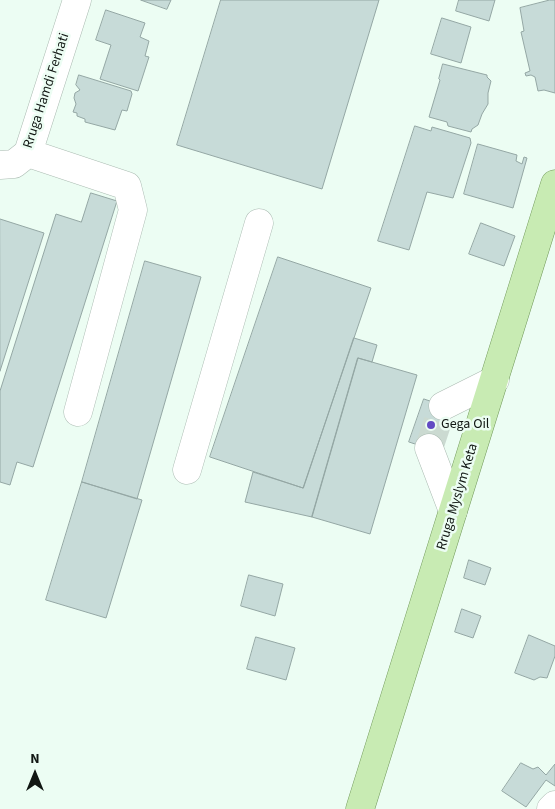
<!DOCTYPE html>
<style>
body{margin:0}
#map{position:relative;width:555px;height:809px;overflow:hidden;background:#ecfdf3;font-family:"Source Sans 3",sans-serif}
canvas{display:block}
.north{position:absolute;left:10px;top:749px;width:50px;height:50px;-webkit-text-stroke:4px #ecfdf3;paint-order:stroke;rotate:0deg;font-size:14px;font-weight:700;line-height:20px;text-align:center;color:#111713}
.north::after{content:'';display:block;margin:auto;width:18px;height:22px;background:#111713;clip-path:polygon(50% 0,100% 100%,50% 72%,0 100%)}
</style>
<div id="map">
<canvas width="555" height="809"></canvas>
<div class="north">N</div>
</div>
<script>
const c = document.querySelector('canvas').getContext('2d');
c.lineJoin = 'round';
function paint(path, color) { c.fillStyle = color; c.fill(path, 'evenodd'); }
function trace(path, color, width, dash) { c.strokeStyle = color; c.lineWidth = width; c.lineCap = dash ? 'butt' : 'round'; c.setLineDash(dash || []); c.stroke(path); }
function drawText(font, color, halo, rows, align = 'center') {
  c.font = font + ' "Source Sans 3",sans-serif'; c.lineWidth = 5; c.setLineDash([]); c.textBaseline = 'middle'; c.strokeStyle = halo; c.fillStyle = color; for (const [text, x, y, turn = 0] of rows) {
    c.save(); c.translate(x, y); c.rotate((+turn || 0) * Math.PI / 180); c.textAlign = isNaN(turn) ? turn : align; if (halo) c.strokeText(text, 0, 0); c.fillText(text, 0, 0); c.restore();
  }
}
const building = new Path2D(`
 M 141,0 L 171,0 L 167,9 Z
 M 221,0 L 379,0 L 322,189 L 177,145 Z
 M 459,0 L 495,0 L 489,21 L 456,11 Z
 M 550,0 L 555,0 L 555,93 L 544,90 L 538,91 L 535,77 L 531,75 L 526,76 L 525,73 L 530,71 L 521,32 L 524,31 L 520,8 Z
 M 106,10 L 145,23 L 140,37 L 149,41 L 145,56 L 149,57 L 138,91 L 100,79 L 111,45 L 96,40 Z
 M 442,18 L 471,27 L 461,63 L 431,54 Z
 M 443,64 L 487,75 L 487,77 L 491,81 L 488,93 L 488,104 L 482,114 L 478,125 L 472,129 L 471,132 L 448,126 L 447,122 L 429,117 L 440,80 L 439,79 Z
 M 79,75 L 131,91 L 132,94 L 127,111 L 122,110 L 115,130 L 85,122 L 85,119 L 77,116 L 77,113 L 73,112 L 76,104 L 74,98 L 75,93 L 80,90 L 76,85 Z
 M 415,126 L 431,131 L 432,127 L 470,138 L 471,143 L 453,198 L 427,192 L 409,250 L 378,241 Z
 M 478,144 L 517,155 L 516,161 L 522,164 L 524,157 L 527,158 L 513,208 L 464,194 Z
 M 91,193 L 117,201 L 33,467 L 17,462 L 10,485 L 0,482 L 0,391 L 56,214 L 81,222 Z
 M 0,219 L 44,233 L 0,371 Z
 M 481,223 L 515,236 L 504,266 L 469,254 Z
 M 278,257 L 371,288 L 303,488 L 210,457 Z
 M 145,261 L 201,277 L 137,499 L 82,482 Z
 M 354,338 L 377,345 L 372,362 L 358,358 L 312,517 L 245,502 L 253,472 L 303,488 Z
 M 358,358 L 417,375 L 370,534 L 312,517 Z
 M 424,399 L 453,409 L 439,452 L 409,442 Z
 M 82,482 L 142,500 L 106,618 L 46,600 Z
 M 469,560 L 491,568 L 485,585 L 464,578 Z
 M 249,575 L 283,584 L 275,616 L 241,606 Z
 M 462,609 L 481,616 L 473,638 L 455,632 Z
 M 529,635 L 555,646 L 555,656 L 547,678 L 540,677 L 534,680 L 515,673 Z
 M 256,637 L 295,648 L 286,680 L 247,669 Z
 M 521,763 L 533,769 L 538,767 L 546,775 L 555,764 L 555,786 L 546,780 L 526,807 L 502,791 Z`);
paint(building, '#c7dbd8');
trace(building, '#94a7a4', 1);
trace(new Path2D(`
 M 429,448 L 443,406`), '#cbdad1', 28, [28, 14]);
const minor = new Path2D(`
 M 28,153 L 127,186 L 133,210 L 78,412
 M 0,165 L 14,164 L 28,153 L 77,0
 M 443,406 L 495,380
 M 429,448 L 453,511
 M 187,470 L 259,223
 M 551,809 L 555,805`);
const major = new Path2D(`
 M 360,809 L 555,184`);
trace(minor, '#abbbb2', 29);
trace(major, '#71985a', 29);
trace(minor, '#fff', 28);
trace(major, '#c8ebb3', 28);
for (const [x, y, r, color] of [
 [431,425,5,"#624ac3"]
]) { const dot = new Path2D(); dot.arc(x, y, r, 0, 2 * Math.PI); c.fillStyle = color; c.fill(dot); trace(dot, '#ecfdf3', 2); }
drawText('14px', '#111713', '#ecfdf3', [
 ["Rruga Hamdi Ferhati",47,91,-72],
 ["Rruga Myslym Keta",458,497,-73]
]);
drawText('14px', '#111713', '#ecfdf3', [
 ["Gega Oil",441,425]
], 'left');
</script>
